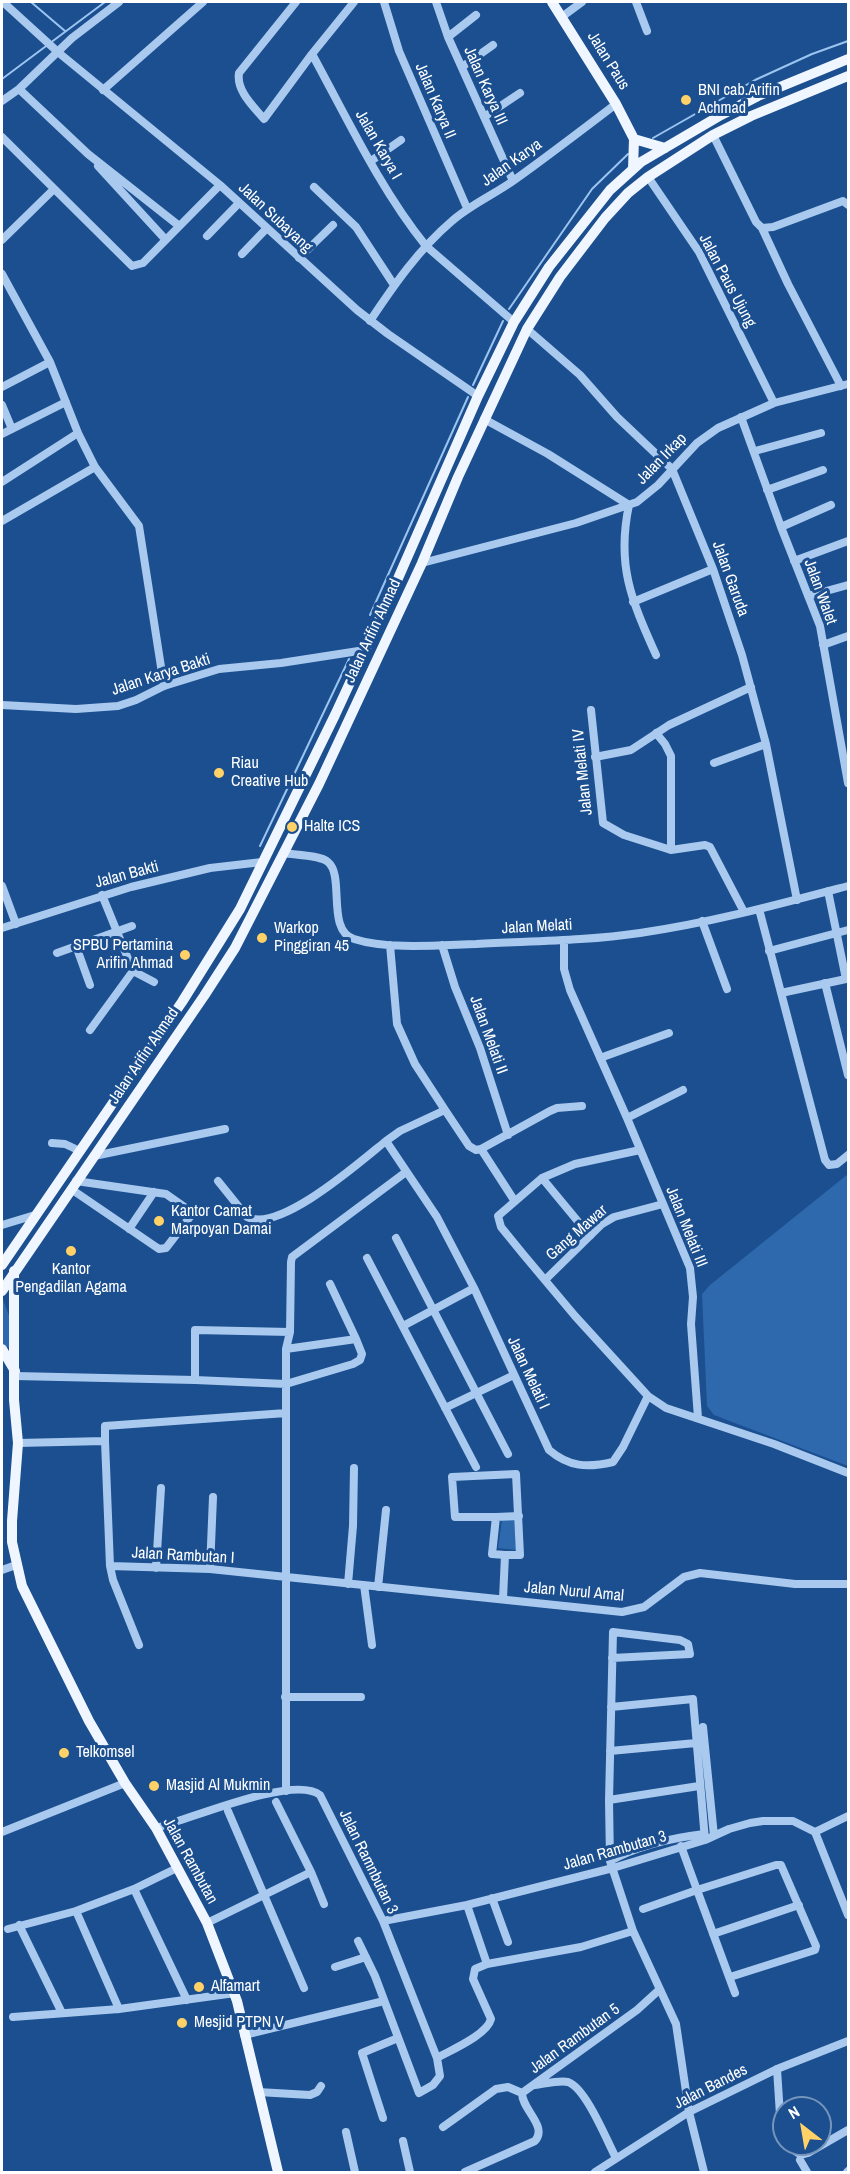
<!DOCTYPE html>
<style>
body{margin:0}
#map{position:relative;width:850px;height:2174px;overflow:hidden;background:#1b4f8f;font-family:"Archivo Narrow",sans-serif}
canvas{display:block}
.frame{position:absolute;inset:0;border:3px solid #fff;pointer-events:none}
.north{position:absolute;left:772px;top:2096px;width:60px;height:60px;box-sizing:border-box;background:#1b4f8f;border:2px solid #7695bc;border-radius:50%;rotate:329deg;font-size:16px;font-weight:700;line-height:24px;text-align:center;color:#fff}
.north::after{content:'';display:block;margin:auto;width:21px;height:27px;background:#ffd166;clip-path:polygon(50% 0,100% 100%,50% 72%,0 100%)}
</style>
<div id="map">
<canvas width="850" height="2174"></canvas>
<div class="frame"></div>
<div class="north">N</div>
</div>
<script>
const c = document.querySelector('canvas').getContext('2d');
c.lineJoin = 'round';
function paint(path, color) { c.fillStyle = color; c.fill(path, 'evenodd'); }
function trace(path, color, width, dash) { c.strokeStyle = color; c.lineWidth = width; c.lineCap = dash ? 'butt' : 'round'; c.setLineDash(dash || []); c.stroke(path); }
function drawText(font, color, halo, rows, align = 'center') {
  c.font = font + ' "Archivo Narrow",sans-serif'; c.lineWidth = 6; c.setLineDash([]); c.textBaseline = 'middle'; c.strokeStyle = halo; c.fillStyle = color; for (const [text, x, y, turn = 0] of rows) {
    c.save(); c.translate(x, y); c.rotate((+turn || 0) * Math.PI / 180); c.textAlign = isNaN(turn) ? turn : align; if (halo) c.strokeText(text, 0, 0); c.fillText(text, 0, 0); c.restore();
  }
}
paint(new Path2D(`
 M 848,1174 L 848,1466 L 714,1415 L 707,1406 L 702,1294 L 710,1285 Z
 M 2,1297 L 10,1318 L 9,1348 L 2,1344 Z
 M 502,1520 L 514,1520 L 516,1550 L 498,1548 Z`), '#2e69ad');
trace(new Path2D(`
 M 31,2 L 65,31
 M 2,79 L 105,2
 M 653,138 L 755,80 L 812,54 L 848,41
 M 509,309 L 592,189 L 628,154
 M 473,385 L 503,321
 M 370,615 L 468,397
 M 260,846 L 349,659`), '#9cc4f0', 2);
trace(new Path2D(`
 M 3,2 L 59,53 L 220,185 L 357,310 L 388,334 L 478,396
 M 296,2 L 239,73 C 236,91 254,107 264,119 L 312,54 L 354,2
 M 384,2 L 399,51 L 467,208
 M 436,2 L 448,37 L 513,181
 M 636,2 L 647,31
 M 563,16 L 582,2
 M 448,37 L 476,15
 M 312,54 C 347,118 380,189 426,246 L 514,322
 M 462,67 L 493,45
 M 19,89 L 88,154 L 178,225
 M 103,90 L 203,2
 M 2,101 L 19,89 L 72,38 L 119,2
 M 484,117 L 520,93
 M 713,135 L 756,222 L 762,228 L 773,227 L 843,201 L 848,205
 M 2,137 L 132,266 L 143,263 L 220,185
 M 371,161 L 401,140
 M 98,166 L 165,239
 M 648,177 L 699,252 L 774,403
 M 314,187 L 356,227 L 394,285
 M 762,228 L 788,284 L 841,386
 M 207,236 L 239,203
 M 2,240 L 54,189
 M 242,254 L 267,228
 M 299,258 L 333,225
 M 2,274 L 50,362 L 78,433 L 95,467 L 139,526 L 164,686
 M 370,321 C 394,285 419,249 452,221 C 470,205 493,195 513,181 C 548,156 582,130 616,104
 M 527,329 L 580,375 L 617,417 L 672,469 L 713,569 L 742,655 L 766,744 L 797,900
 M 2,387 L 50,362
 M 2,405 L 12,429
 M 741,417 L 781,527 L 820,626 L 848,783
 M 484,419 L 548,454 L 629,505 C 616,566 632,601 656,655
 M 2,434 L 66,402
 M 755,451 L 821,433
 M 2,482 L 78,433
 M 767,490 L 823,470
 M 2,521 L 95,467
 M 781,527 L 831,505
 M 794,561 L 848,541
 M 422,563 L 576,523 L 637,502 L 658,485 L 697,443 L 718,428 L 774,403 L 848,384
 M 808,596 L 848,585
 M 633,602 L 713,569
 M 823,645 L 848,636
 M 2,705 L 76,709 L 118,706 L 136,700 L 164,686 L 219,669 L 281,663 L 365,650
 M 591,710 L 603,823 L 624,835 L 671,850 L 705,845 L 710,847 L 744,912
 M 656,733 L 665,744 L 671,756 L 671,850
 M 595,757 L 631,750 L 669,725 L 751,687
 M 714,763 L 766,744
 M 284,853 C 294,855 320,855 328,862 C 345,876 326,931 354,939 C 388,950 441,945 476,944 C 531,941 586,941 640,933 C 710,923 780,904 848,886
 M 2,886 L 16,924
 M 759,909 L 825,1160 L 829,1165 L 837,1164 L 848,1155
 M 702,921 L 727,989
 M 2,928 L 131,887 L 210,868 L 262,862
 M 564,940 L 564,969 L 570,990 L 627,1118 L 690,1268 L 693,1297 L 691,1324 L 698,1418
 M 390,945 L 397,1024 L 415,1064 L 445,1110 L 400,1131 L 386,1141 L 437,1217 L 474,1288 L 549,1450 C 569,1467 587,1468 613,1462 L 623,1447 L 648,1396 L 575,1316 L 523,1254 L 501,1227 L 498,1216 L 542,1178 L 575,1164 L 640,1150
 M 442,945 L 455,987 L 480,1048 L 508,1135
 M 76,946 L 90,985
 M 769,951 L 848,930
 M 57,953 L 132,926
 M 133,971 L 154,982
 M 825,983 L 848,1075
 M 781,993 L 846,979 L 828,891
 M 90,1030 L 133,971 L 102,895
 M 600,1058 L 669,1033
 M 445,1110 L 469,1146 L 476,1150 L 481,1149 L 550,1111 L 557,1108 L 582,1106
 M 627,1118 L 683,1090
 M 52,1143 L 65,1144 L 80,1151
 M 481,1149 L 514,1200
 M 94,1156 L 225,1129
 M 542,1178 L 590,1236
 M 218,1181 L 247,1217 C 279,1234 361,1161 386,1141
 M 71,1189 L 159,1249 L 166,1248 L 193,1213 L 166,1194 L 76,1181
 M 2,1225 L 35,1215
 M 129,1229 L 154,1192
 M 396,1238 L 508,1454
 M 367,1258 L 476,1467
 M 546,1279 L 602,1224 L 614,1217 L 663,1204
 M 330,1284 L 356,1339
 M 403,1326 L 474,1288
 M 15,1376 L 195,1380 L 286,1384 L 353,1364 L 360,1360 L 362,1354 L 356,1339 L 286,1349
 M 195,1380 L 195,1330 L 290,1332
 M 648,1396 L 666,1408 L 774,1444 L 848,1473
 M 445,1408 L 514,1375
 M 105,1441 L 105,1426 L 286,1413
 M 18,1443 L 105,1441 L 110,1566 L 210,1569 L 622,1612 L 644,1607 L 684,1577 L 700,1573 L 795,1584 L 848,1584
 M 496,1517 L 519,1516
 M 110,1566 L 113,1580 L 139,1645
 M 156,1568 L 161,1488
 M 210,1569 L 213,1497
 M 2,1570 L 16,1565
 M 348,1584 L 353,1526 L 354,1468
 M 364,1585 L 372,1645
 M 378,1587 L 386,1510
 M 503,1599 L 505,1555 L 492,1554 L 496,1517 L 455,1517 L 452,1477 L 516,1474 L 520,1555 L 505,1555
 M 612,1658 L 690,1654 L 688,1644 L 680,1640 L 613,1632 L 609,1800 L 610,1861 L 633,1931 L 676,2024 L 689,2112 L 704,2172
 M 285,1697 L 361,1697
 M 611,1707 L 693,1699 L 705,1840
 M 703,1727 L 714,1836
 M 610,1751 L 696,1743
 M 286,1791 L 286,1349 L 290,1332 L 291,1262 L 292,1257 L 406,1172
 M 609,1800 L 699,1786
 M 228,1811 L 304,1988
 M 156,1828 C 188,1820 294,1774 320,1795 L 383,1921 L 437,2058 L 440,2076 L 433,2085 L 419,2093 L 375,1976 L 358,1941
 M 2,1832 L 125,1783
 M 815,1832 L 848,1915
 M 610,1861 C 639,1845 671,1838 704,1834
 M 311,1872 L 324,1904
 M 134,1889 L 187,2000
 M 492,1898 L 508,1942
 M 467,1905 L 487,1964
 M 643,1909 L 697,1890 L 681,1846
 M 76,1911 L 119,2009
 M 383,1921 L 467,1905 L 613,1868 L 705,1840 L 729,1829 L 750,1823 L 763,1821 L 793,1821 L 815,1832 L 848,1816
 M 207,1923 L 311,1872 L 276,1802
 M 19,1925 L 62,2013
 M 8,1929 L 76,1911 L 134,1889 L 177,1868
 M 713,1934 L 799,1905
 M 335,1967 L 366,1957
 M 730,1977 L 815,1950 L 816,1946 L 781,1865 L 776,1865 L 697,1890 L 735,1993
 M 13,2017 L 119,2009 L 235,1993
 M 244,2035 L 384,2001
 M 437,2058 C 451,2050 487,2035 491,2019 L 473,1979 L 475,1969 L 487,1964 L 581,1947 L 633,1931
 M 777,2069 L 780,2115 L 784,2130
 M 535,2085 C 544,2084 559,2080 568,2082 C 586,2088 607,2141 616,2158
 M 258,2092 L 310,2095 L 317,2092 L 321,2086
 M 383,2118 L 362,2053 L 398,2038
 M 443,2127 L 496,2089 L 508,2087 L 522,2093
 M 346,2132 L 355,2172
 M 403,2141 L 410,2172
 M 790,2144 L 792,2149 L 801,2155 L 808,2153 L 848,2130
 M 800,2160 L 807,2172
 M 465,2172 L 535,2141 C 548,2126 522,2110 522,2093 L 637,2010 L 659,1990
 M 595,2172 L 689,2112 L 777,2069 L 848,2041
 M 847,2172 L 848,2171`), '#a9c9ee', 8);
trace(new Path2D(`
 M 552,2 L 616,104 L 634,139 L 633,169
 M 634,139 L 665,148
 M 2,1265 L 182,1002 L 240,909 L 335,715 L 396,583 L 478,396 L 514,322 L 549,267 L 610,190 L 641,162 L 721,115 L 758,96 L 848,59
 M 14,1271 L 14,1400 L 18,1443 L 12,1521 L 12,1542 L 22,1586 L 89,1721 L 125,1783 L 156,1828 L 207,1923 L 237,2001 L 278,2172
 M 2,1291 L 204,996 L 235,948 L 319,784 L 422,563 L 458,477 L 527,329 L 560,277 L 605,218 L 628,193 L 648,177 L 713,135 L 751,116 L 848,76
 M 2,1349 L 15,1371`), '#f0f6ff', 10);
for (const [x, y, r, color] of [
 [686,100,6,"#ffd166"],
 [219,773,6,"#ffd166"],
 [292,827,6,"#ffd166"],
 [262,938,6,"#ffd166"],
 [185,955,6,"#ffd166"],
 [159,1221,6,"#ffd166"],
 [71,1251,6,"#ffd166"],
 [64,1753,6,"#ffd166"],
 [154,1786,6,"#ffd166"],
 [199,1987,6,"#ffd166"],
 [182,2023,6,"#ffd166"]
]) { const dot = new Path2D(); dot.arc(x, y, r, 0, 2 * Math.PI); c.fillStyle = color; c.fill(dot); trace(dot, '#1b4f8f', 2); }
drawText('16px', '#fff', '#1b4f8f', [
 ["Jalan Paus",608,61,58],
 ["Jalan Karya III",485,86,66],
 ["Jalan Karya II",435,101,67],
 ["Jalan Karya I",378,145,60],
 ["Jalan Karya",512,163,-35],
 ["Jalan Subayang",275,218,43],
 ["Jalan Paus Ujung",727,281,62],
 ["Jalan Irkap",662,459,-46],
 ["Jalan Garuda",730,579,70],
 ["Jalan Walet",820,592,70],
 ["Jalan Arifin Ahmad",373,631,-65],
 ["Jalan Karya Bakti",161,675,-18],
 ["Jalan Melati IV",583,772,-96],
 ["Jalan Bakti",127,875,-15],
 ["Jalan Melati",537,927,-3],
 ["Jalan Melati II",488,1035,70],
 ["Jalan Arifin Ahmad",144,1056,-56],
 ["Jalan Melati III",686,1227,68],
 ["Gang Mawar",577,1233,-41],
 ["Jalan Melati I",528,1373,65],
 ["Jalan Rambutan I",183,1556,3],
 ["Jalan Nurul Amal",574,1592,5],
 ["Jalan Rambutan 3",615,1851,-16],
 ["Jalan Rambutan",190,1861,61],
 ["Jalan Ramnbutan 3",368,1862,64],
 ["Jalan Rambutan 5",575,2039,-36],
 ["Jalan Bandes",711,2087,-27]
]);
drawText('16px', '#fff', '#1b4f8f', [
 ["BNI cab.Arifin",698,91],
 ["Achmad",698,109],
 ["Riau",231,764],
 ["Creative Hub",231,782],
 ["Halte ICS",304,827],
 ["Warkop",274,929],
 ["Pinggiran 45",274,947],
 ["SPBU Pertamina",173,946,"right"],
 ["Arifin Ahmad",173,964,"right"],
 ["Kantor Camat",171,1212],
 ["Marpoyan Damai",171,1230],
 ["Kantor",71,1270,"center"],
 ["Pengadilan Agama",71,1288,"center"],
 ["Telkomsel",76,1753],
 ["Masjid Al Mukmin",166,1786],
 ["Alfamart",211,1987],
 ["Mesjid PTPN V",194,2023]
], 'left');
</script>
